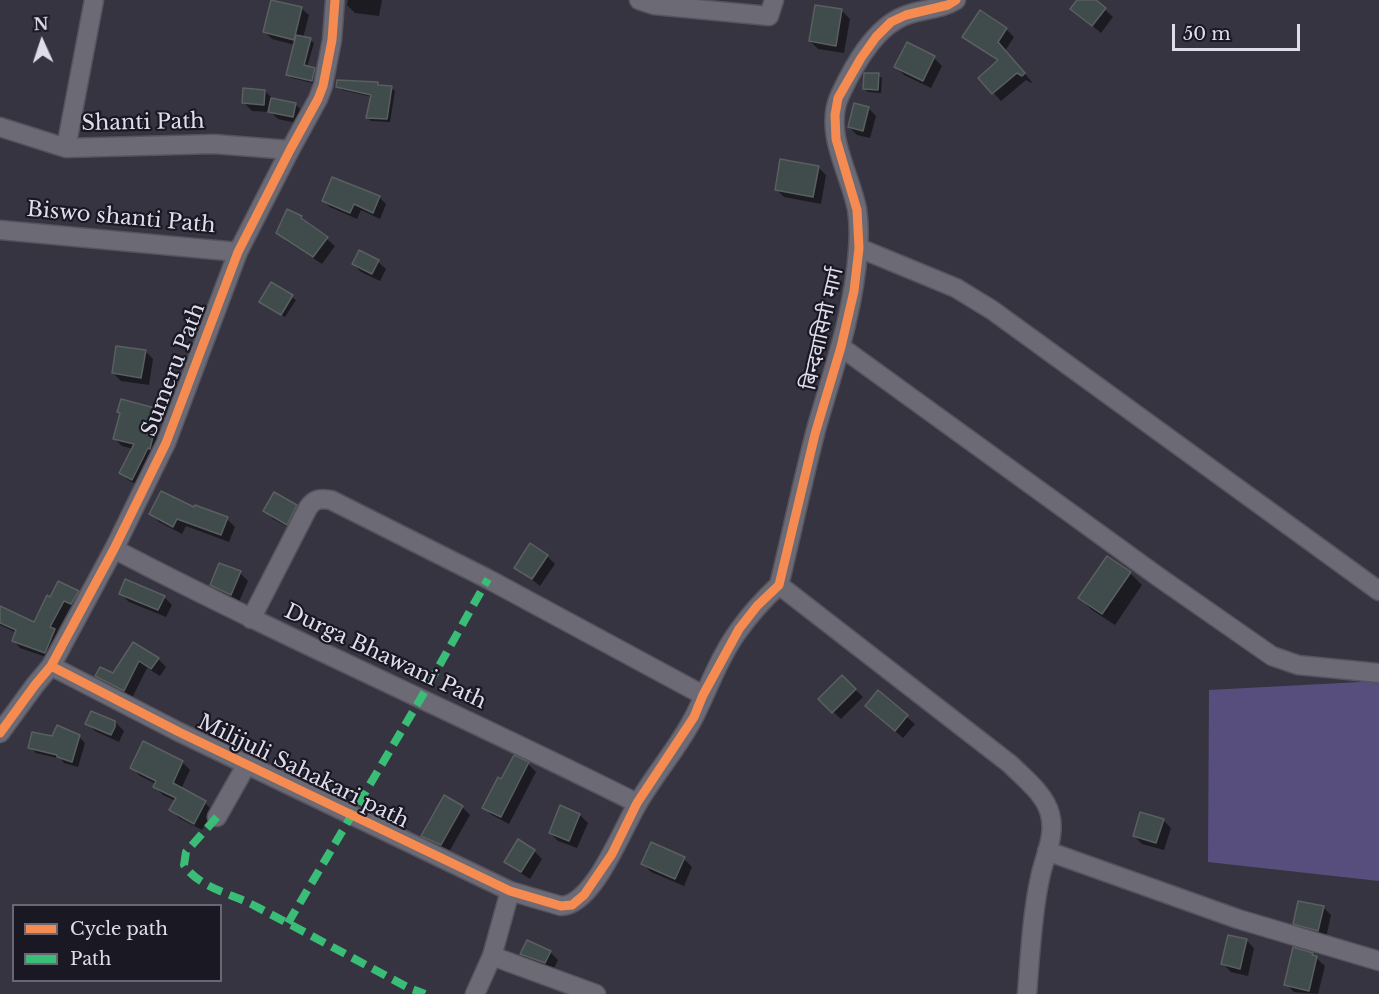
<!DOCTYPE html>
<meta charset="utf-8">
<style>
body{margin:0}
#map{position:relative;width:1379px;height:994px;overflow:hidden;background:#363440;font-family:"Libre Baskerville",serif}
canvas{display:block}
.legend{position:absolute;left:12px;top:904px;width:210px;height:78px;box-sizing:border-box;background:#1a1823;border:2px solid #696773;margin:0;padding:8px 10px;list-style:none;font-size:18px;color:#dfddec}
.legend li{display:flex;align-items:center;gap:12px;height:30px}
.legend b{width:30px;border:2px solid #696773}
.north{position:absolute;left:12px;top:12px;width:60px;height:60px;-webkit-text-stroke:4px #1a1823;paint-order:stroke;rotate:357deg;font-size:16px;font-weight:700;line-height:24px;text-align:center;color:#dfddec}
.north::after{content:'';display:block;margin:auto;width:21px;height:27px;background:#dfddec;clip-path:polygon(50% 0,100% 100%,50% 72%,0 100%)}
.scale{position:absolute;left:1172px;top:24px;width:128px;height:27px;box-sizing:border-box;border:3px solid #dfddec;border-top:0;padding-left:8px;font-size:18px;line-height:21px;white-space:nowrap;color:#dfddec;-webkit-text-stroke:4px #1a1823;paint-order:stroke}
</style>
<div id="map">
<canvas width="1379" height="994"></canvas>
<ul class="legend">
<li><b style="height:8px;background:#f68b52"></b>Cycle path</li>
<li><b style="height:8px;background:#3abd76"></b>Path</li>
</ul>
<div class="north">N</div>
<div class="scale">50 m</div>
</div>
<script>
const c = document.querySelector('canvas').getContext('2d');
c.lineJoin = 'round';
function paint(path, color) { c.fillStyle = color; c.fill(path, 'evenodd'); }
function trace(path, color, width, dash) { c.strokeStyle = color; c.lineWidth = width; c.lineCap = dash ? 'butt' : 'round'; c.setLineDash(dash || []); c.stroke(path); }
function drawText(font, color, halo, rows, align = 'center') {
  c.font = font + ' "Libre Baskerville","Noto Sans Devanagari",serif'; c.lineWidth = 4.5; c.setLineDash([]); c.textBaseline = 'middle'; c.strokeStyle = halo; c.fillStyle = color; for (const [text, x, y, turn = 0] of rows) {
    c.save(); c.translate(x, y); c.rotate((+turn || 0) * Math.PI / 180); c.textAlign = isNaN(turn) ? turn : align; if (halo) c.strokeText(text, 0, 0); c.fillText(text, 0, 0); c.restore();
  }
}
paint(new Path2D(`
 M 1379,681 L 1379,881 L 1208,862 L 1209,690 Z`), '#584e7d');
paint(new Path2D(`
 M 348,0 L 382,0 L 379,16 L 355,13 L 347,5 Z
 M 1078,0 L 1094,0 L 1113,17 L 1101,33 L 1072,9 Z
 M 301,8 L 309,15 L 303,38 L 310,40 L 314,43 L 307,67 L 314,69 L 318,73 L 316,84 L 292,78 L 288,75 L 295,45 L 272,39 L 265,32 Z
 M 842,11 L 850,19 L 844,53 L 818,49 L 810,41 Z
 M 980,12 L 1006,29 L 1014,37 L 1005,51 L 1032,82 L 1031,83 L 1026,80 L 1001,101 L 980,78 L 998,61 L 972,44 L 964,36 Z
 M 934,58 L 942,66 L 931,88 L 904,75 L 896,67 Z
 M 878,75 L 882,78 L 881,93 L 868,92 L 864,89 Z
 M 377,84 L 380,87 L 391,88 L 395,91 L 390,122 L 371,121 L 367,117 L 372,97 L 342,90 L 338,86 Z
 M 265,91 L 273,99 L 295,104 L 303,112 L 301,124 L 278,119 L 271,112 L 252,111 L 244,103 Z
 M 868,108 L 876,116 L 870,138 L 857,135 L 849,127 Z
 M 818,167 L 826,175 L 821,204 L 784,197 L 776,189 Z
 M 333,179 L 380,198 L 386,204 L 380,219 L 361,210 L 357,219 L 330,207 L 323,201 Z
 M 301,217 L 335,246 L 322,264 L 286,241 L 278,233 Z
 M 378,262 L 386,269 L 380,281 L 361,272 L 353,264 Z
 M 272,284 L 296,300 L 285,317 L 264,305 Z
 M 145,351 L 153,359 L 149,385 L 121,381 L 113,373 Z
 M 122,401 L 155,410 L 162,417 L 156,436 L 160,440 L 140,486 L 128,480 L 121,473 L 133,449 L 122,446 L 115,439 L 121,414 Z
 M 296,506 L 304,514 L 295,531 L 273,519 L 265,511 Z
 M 195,509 L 227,519 L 235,527 L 229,542 L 186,526 L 182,534 L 159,522 L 151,514 Z
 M 547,556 L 555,564 L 540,586 L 516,567 Z
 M 240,573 L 248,581 L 239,602 L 220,593 L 212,585 Z
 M 1130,573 L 1142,585 L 1115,625 L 1092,610 L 1080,598 Z
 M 78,592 L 84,599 L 78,610 L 71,606 L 57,632 L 61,637 L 52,659 L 20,648 L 14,641 L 17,633 L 0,625 L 0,608 L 34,624 L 48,597 Z
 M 121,594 L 164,597 L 172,605 L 166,617 L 129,602 Z
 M 134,644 L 158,659 L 166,667 L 160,676 L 147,668 L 132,698 L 105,684 L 97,676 L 114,675 Z
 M 842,677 L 863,697 L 841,719 L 820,699 Z
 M 878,693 L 915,724 L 903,738 L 867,706 Z
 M 92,713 L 116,723 L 124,731 L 119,742 L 95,731 L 87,723 Z
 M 79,737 L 85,743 L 78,767 L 64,763 L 61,759 L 36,753 L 30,747 L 52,738 Z
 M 182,762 L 190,770 L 181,789 L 205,803 L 213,811 L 202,830 L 179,818 L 171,810 L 176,801 L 163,795 L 155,787 L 156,784 L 140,776 L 132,768 Z
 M 528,764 L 536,772 L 509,824 L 492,815 L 484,808 L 502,781 Z
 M 444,797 L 462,807 L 470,815 L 449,852 L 430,843 L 423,835 Z
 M 580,815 L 588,823 L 577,848 L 558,841 L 550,833 Z
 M 1163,820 L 1171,828 L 1164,850 L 1142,844 L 1134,836 Z
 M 534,851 L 542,859 L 530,879 L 514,869 L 506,862 Z
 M 684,859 L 692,867 L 684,886 L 651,872 L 643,864 Z
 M 1323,907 L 1331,915 L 1326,938 L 1303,931 L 1295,923 Z
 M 1246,940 L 1254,948 L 1248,976 L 1231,972 L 1223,964 Z
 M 550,952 L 558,960 L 553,970 L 529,962 L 521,954 Z
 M 1312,954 L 1325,966 L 1318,994 L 1294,992 L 1286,984 Z`), '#0007');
const building = new Path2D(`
 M 271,0 L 302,7 L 294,40 L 263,32 Z
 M 1077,0 L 1096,0 L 1106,8 L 1092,26 L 1070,9 Z
 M 815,5 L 842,9 L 836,46 L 809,41 Z
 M 980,10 L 1007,28 L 998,42 L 1025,73 L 1022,76 L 1017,73 L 992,94 L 978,78 L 998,60 L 962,37 Z
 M 296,35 L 311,38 L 304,65 L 315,68 L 312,81 L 286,75 Z
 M 907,42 L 935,56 L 923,81 L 894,67 Z
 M 864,73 L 879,73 L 878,90 L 863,89 Z
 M 337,80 L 378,82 L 378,85 L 392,86 L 387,119 L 366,118 L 371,95 L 336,87 Z
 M 243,88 L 265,90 L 264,105 L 242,103 Z
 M 271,98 L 296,103 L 293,117 L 268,112 Z
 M 854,103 L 869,107 L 863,131 L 848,127 Z
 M 780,159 L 819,166 L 813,197 L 775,190 Z
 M 332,177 L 380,196 L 373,213 L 354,204 L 350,213 L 322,201 Z
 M 287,209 L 302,216 L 301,218 L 328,237 L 313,257 L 276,233 Z
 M 359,250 L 379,260 L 372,274 L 352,264 Z
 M 271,282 L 293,295 L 281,315 L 259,302 Z
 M 116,346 L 146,350 L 141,378 L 112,373 Z
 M 121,399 L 155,408 L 149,431 L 154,432 L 150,449 L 148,448 L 132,480 L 119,473 L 134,444 L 113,439 L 120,413 L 117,412 Z
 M 161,491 L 194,507 L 195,505 L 228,517 L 221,535 L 177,519 L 173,527 L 149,514 Z
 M 274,492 L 297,505 L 287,525 L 263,511 Z
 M 530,543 L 548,555 L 532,579 L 514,568 Z
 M 1107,556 L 1131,572 L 1102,614 L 1078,598 Z
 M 219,563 L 241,571 L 231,595 L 210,585 Z
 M 125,579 L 165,596 L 158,610 L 119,594 Z
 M 58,581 L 79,591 L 71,604 L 64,601 L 50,627 L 55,629 L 45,653 L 12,641 L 16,630 L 0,623 L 0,606 L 34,622 L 47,595 L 50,597 Z
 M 133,642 L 159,658 L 151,669 L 139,661 L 124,691 L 95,676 L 100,667 L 113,673 Z
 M 842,675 L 856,689 L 832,713 L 818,699 Z
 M 878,690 L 908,715 L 895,731 L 865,706 Z
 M 91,711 L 115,721 L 115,727 L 111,735 L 85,724 Z
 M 57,725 L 80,735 L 72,762 L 57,757 L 57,755 L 28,748 L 32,732 L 52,736 Z
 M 143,741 L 183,761 L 173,783 L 206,801 L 194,824 L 169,810 L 176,798 L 153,787 L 156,781 L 130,768 Z
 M 514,755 L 529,762 L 501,817 L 482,808 L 498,777 L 501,779 Z
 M 444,795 L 463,806 L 441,845 L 421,836 Z
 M 560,805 L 580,814 L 569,841 L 549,833 Z
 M 1140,812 L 1164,819 L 1156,843 L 1133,836 Z
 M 518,839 L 535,850 L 521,872 L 504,862 Z
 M 651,842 L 685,857 L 675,879 L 641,864 Z
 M 1298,901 L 1324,906 L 1318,931 L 1293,924 Z
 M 1228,935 L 1247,939 L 1240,969 L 1221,964 Z
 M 527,940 L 551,951 L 545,963 L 520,954 Z
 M 1293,947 L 1313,953 L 1312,955 L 1317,956 L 1309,991 L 1284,985 Z`);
paint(building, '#404c4b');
trace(building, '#5a5f60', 1.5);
const minor = new Path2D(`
 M 639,0 L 654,5 L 769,16 L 774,0
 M 0,127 L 66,148 L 214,144 L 290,150
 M 66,148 L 94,0
 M 0,230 L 238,252
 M 859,248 L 956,288 L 992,310 L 1379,591
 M 841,347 L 1160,578 L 1272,656 L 1298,665 L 1379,673
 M 114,549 C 286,639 464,716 637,803
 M 779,585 C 792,532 803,479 817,426 C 834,368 854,311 858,250 C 859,237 859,222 857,209 C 850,173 823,132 840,95 C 853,67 874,28 904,16 C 921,9 940,10 956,0
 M 779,585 L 1010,764 C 1024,778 1045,794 1050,814 C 1056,836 1044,857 1040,878 C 1032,914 1030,957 1027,994
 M 251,619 L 308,508 C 314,499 320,498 331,500 L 488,579 L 703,695
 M 51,666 L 179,732 L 510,891 L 561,906 C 594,905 622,829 638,803 C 655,774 677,749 693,719 C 708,690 719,657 739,630 C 751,613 764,599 779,585
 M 0,733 L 35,685 L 51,666 L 114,549 L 166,443 L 238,252 L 290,150 L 318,99 L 323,86 L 332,40 L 335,0
 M 217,817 L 247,764
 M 1047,851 L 1238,919 L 1379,961
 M 492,956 L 596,994
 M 475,994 L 492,956 L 510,891`);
trace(minor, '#55535e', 21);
trace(minor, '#6c6b75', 18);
trace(new Path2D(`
 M 217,817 L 186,852 L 184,865 C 199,888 233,894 255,906 C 307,933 358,961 409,988 L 425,994
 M 288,923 L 421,698 L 488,579`), '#3abd76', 8, [15, 8]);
trace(new Path2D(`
 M 51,666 L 179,732 L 510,891 L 561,906 L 572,905 L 584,895 L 612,854 L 637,803 L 694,717 L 703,695 L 739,629 L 757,606 L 779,585 L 815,434 L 841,347 L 854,291 L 859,248 L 857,210 L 836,139 L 835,115 L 838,98 L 861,58 L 876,37 L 891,22 L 906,15 L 948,5 L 956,0
 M 0,733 L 35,685 L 51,666 L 114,549 L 166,443 L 238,252 L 290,150 L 318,99 L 323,86 L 332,40 L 335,0`), '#f68b52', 9);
drawText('21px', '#dfddec', '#1a1823', [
 ["Shanti Path",143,123,-1],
 ["Biswo shanti Path",121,218,5],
 ["बिन्दवासिनी मार्ग",823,329,-77],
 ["Sumeru Path",174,370,-69],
 ["Durga Bhawani Path",385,657,25],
 ["Milijuli Sahakari path",303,772,26]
]);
</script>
